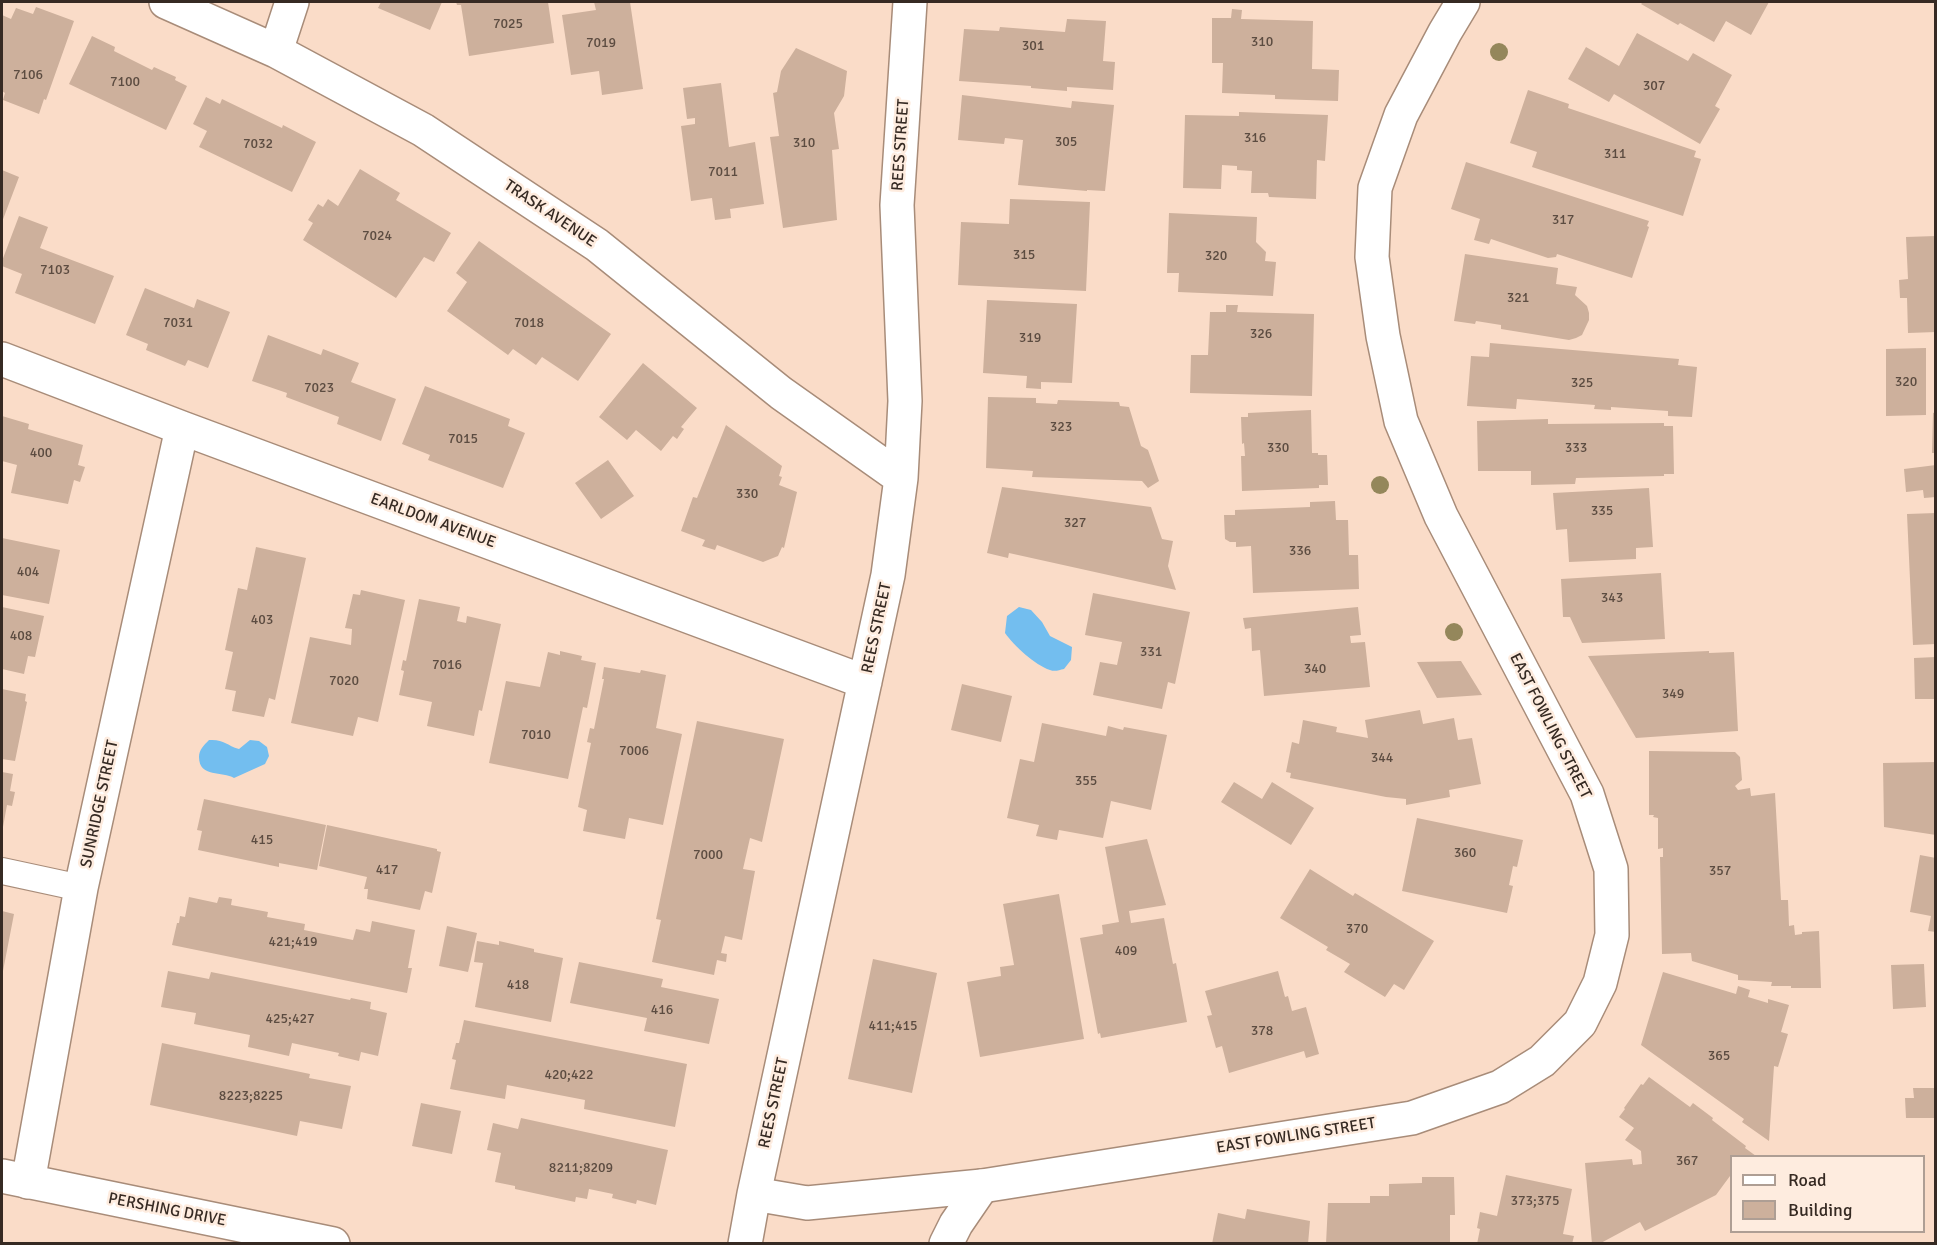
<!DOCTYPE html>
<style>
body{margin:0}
#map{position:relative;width:1937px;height:1245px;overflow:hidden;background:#fadcc8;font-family:Signika,sans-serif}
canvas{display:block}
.frame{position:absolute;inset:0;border:3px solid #362a23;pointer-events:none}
.legend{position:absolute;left:1730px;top:1155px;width:195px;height:78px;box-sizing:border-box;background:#feecdf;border:2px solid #ae9e94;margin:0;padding:8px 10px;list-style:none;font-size:18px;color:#362a23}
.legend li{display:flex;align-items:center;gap:12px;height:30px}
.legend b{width:30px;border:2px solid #ae9e94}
</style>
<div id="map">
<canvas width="1937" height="1245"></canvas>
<div class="frame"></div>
<ul class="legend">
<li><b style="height:8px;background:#fff"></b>Road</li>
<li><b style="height:16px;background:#cdb09c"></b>Building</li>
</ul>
</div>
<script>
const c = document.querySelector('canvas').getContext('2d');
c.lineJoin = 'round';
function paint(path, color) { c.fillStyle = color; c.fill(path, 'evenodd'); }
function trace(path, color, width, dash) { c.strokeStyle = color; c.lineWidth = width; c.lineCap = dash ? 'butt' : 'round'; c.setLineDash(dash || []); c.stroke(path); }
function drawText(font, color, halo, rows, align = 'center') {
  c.font = font + ' Signika,sans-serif'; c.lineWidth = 5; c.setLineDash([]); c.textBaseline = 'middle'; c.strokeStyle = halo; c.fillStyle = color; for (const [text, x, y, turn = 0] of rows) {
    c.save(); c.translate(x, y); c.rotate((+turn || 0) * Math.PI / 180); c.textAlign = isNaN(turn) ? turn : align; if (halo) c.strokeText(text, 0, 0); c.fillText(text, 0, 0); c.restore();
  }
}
paint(new Path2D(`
 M 1019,607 L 1031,610 L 1042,622 L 1050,636 L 1072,647 L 1071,660 L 1064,669 C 1059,670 1055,672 1050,670 C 1035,665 1014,646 1005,633 L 1007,616 Z
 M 209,740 C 224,739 226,745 239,749 L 250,740 L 259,741 L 267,747 L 269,756 L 265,764 L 234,778 C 223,771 199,778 199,757 C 199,750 204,745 209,740 Z`), '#73beef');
paint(new Path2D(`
 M 381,2 L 442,2 L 430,30 L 378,8 Z
 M 456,2 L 548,2 L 554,43 L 469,56 L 461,5 L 457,5 Z
 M 594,2 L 630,2 L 643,89 L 602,95 L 599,71 L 571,75 L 562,15 L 596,10 Z
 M 1643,2 L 1769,2 L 1751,35 L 1726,21 L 1714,42 L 1680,23 L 1678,25 L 1641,4 Z
 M 36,7 L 74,21 L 46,100 L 44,99 L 39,114 L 3,100 L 5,93 L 2,91 L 2,15 L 11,19 L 16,8 L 33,14 Z
 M 1232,9 L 1242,10 L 1241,19 L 1313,21 L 1312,69 L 1339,70 L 1338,101 L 1275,99 L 1275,95 L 1222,93 L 1223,63 L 1212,63 L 1212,18 L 1231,18 Z
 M 1067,19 L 1106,21 L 1103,61 L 1115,62 L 1113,90 L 1067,87 L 1067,91 L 1031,88 L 1031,86 L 959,81 L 964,29 L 999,31 L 1000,27 L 1065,32 Z
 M 1637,33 L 1688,61 L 1693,53 L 1732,75 L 1715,106 L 1720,109 L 1700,144 L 1614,94 L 1609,102 L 1568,79 L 1586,47 L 1619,66 Z
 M 92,36 L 115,47 L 114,51 L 152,70 L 154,67 L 176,77 L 175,80 L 187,86 L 166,130 L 69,84 Z
 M 796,48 L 847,71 L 844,96 L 834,113 L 839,149 L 832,150 L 837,220 L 783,228 L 770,137 L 779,136 L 773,93 L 777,92 L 781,71 Z
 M 721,83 L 729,147 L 755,142 L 764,204 L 730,209 L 731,218 L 715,220 L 712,198 L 691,201 L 681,126 L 695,124 L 695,118 L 687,119 L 683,88 Z
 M 1528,90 L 1569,104 L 1568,108 L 1696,151 L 1694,157 L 1701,159 L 1683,216 L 1532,167 L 1537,152 L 1510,143 Z
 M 962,95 L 1071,108 L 1072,101 L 1114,105 L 1105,191 L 1087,190 L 1087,191 L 1018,185 L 1023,140 L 1005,138 L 1004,144 L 958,140 Z
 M 206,97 L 220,104 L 222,99 L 282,128 L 283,125 L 316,142 L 292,192 L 199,147 L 207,131 L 193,124 Z
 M 1239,112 L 1328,115 L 1325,161 L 1317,160 L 1316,199 L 1269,197 L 1268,193 L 1251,193 L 1252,171 L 1237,170 L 1237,166 L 1222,165 L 1221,189 L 1183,188 L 1185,115 L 1239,116 Z
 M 1466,162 L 1649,221 L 1647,226 L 1649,227 L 1632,278 L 1557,254 L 1556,257 L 1548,258 L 1491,239 L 1489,244 L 1474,240 L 1480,219 L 1451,209 Z
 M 360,169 L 400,193 L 396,200 L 451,233 L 434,262 L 424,257 L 396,298 L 303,240 L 313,223 L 308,220 L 318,204 L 323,207 L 328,199 L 338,206 Z
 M 2,170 L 19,177 L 2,222 Z
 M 1010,199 L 1090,202 L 1086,291 L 958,285 L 961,222 L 1009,224 Z
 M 1169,213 L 1257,217 L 1256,242 L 1266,252 L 1265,261 L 1276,262 L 1273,296 L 1178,292 L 1179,273 L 1167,273 Z
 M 19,216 L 48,227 L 40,248 L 114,276 L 95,324 L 15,293 L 22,274 L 2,266 L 2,261 Z
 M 1936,236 L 1936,332 L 1908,333 L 1907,298 L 1900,298 L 1899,280 L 1908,279 L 1906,237 Z
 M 479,241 L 611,334 L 578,381 L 542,357 L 536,365 L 513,349 L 508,355 L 447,311 L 467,282 L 456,273 Z
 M 1465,254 L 1558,268 L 1556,284 L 1577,287 L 1575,295 L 1587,306 L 1589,313 L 1589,320 L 1582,335 L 1576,338 L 1569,340 L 1501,329 L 1501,325 L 1476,321 L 1475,324 L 1454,321 Z
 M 145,288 L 194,308 L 197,299 L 230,312 L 208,368 L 188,360 L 185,366 L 146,350 L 148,344 L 126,335 Z
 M 987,300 L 1077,304 L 1072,383 L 1041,382 L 1041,389 L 1026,388 L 1027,376 L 983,373 Z
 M 1226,305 L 1238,305 L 1237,312 L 1314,314 L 1312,396 L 1190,393 L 1191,355 L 1208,355 L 1210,312 L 1226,312 Z
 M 268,335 L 321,355 L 323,349 L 359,363 L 351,382 L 396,399 L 381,441 L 337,424 L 339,417 L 286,397 L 287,393 L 252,381 Z
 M 1490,343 L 1679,359 L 1678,365 L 1697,367 L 1692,417 L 1668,416 L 1668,411 L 1611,407 L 1611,410 L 1594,409 L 1595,405 L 1517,399 L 1516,409 L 1467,406 L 1471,356 L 1489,357 Z
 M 1926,348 L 1926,415 L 1886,416 L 1886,349 Z
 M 643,363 L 697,408 L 681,427 L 684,429 L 677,439 L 673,436 L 661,451 L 636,430 L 627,440 L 599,417 Z
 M 425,386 L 510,419 L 508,426 L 525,433 L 503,488 L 428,460 L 430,455 L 402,444 Z
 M 988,397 L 1036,398 L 1036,403 L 1057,404 L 1058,400 L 1119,402 L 1120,406 L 1129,407 L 1141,446 L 1148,450 L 1159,481 L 1148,488 L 1142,481 L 1032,477 L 1033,471 L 986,468 Z
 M 1311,410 L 1312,453 L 1318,453 L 1318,455 L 1327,455 L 1328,485 L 1319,485 L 1319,488 L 1242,491 L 1241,456 L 1245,456 L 1244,443 L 1242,444 L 1241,417 L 1248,417 L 1248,413 Z
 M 1936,412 L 1936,453 L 1932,453 L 1933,413 Z
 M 2,416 L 29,424 L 28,429 L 83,445 L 78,465 L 85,467 L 80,482 L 74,480 L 68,504 L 11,493 L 17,465 L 2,461 Z
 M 1548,419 L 1548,424 L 1664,423 L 1664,426 L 1673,426 L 1674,474 L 1664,474 L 1664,476 L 1576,478 L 1575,484 L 1531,485 L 1531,471 L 1478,471 L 1477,421 Z
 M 726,425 L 782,466 L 779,476 L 782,477 L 779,485 L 797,492 L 784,548 L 782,547 L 778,556 L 763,562 L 717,545 L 715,550 L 702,546 L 705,540 L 681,531 L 693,497 L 697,498 Z
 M 608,460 L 634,496 L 601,519 L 575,483 Z
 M 1936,465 L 1936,497 L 1924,498 L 1923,490 L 1906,492 L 1904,469 Z
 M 1002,487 L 1151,507 L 1162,539 L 1173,541 L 1168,566 L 1176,590 L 1009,553 L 1008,558 L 987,553 Z
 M 1649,488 L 1653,547 L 1636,548 L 1636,559 L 1569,562 L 1567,529 L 1556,530 L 1553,493 Z
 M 1335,501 L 1336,520 L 1348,520 L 1349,555 L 1358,555 L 1359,589 L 1253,593 L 1251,546 L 1236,547 L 1236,542 L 1230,542 L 1225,539 L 1224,515 L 1235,515 L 1235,510 L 1310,507 L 1310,502 Z
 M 1936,513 L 1936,644 L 1913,645 L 1907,514 Z
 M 2,538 L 60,550 L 49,604 L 2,595 Z
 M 256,547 L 306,558 L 275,700 L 269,698 L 264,717 L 232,711 L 236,691 L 225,689 L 233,652 L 225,650 L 238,588 L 247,590 Z
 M 1661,573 L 1665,639 L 1582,643 L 1570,617 L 1563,617 L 1561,579 Z
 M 361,590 L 405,600 L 378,722 L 358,717 L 353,736 L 291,723 L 310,637 L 351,645 L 352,629 L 345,628 L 353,594 L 360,595 Z
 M 1093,593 L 1190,612 L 1175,684 L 1168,682 L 1162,709 L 1093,695 L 1100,662 L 1117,665 L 1122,642 L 1085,635 Z
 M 419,599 L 460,607 L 457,621 L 466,623 L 467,616 L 501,624 L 482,711 L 479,710 L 474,736 L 427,726 L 432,702 L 399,695 L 404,671 L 401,670 L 403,660 L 406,661 Z
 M 2,607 L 44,616 L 35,657 L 28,656 L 24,674 L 2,669 Z
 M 1358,607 L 1361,635 L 1350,636 L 1351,643 L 1365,642 L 1370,687 L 1264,696 L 1260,650 L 1252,651 L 1251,628 L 1245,629 L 1243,618 Z
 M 560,651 L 582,656 L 581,660 L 596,663 L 587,708 L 583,707 L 568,779 L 489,763 L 506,681 L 540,687 L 548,652 L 560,655 Z
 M 1709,651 L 1709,653 L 1734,652 L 1738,731 L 1636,738 L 1588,656 Z
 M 1936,657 L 1936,699 L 1915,699 L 1914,658 Z
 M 1461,661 L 1482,695 L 1437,698 L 1417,662 Z
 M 604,667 L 640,673 L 641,670 L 666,675 L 656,728 L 682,734 L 663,825 L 629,818 L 625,839 L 583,831 L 587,810 L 578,807 L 591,743 L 587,742 L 590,728 L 594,729 L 604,679 L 602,679 Z
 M 962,684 L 1012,696 L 1001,742 L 951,730 Z
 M 2,689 L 26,694 L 25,701 L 27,702 L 15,761 L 2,759 Z
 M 1420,710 L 1423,724 L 1454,718 L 1458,740 L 1472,738 L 1481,784 L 1449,790 L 1450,797 L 1406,805 L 1406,799 L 1386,797 L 1290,778 L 1291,773 L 1286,772 L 1292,742 L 1299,744 L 1303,720 L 1337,727 L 1336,732 L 1368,738 L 1365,720 Z
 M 697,721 L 784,739 L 762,842 L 750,838 L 743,869 L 755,871 L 742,940 L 725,936 L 721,953 L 727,954 L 726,962 L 717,960 L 714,975 L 652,962 L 661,920 L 656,919 Z
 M 1042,723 L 1106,736 L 1108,726 L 1123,730 L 1124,727 L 1167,735 L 1151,810 L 1111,801 L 1103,838 L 1059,830 L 1057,840 L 1036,836 L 1039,825 L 1007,818 L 1020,759 L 1034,762 Z
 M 1649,751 L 1735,752 L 1740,757 L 1742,780 L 1735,786 L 1738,790 L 1750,788 L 1751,796 L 1775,793 L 1781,900 L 1788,900 L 1789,926 L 1794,925 L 1795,935 L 1802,934 L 1802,932 L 1819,931 L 1821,988 L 1791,988 L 1791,986 L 1771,986 L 1772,982 L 1738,980 L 1738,975 L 1692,961 L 1691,953 L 1662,954 L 1660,857 L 1663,857 L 1663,848 L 1658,849 L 1658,818 L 1653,817 L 1654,815 L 1649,815 Z
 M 1936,762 L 1936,835 L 1884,827 L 1883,763 Z
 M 2,772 L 13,774 L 10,791 L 15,792 L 12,806 L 7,805 L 3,827 Z
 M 1234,782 L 1262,799 L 1272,782 L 1314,808 L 1291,845 L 1221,802 Z
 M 204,799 L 326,825 L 317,870 L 279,863 L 279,867 L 198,850 L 202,831 L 197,830 Z
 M 1417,818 L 1523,840 L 1517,867 L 1513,866 L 1509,885 L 1513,886 L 1507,913 L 1402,891 Z
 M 327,825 L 437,849 L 437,851 L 441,852 L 432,893 L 425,891 L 420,910 L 367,899 L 368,889 L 364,889 L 367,877 L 319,866 Z
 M 1147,839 L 1166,905 L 1129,911 L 1131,923 L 1164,918 L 1173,964 L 1176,963 L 1187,1022 L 1101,1038 L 1100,1033 L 1098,1034 L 1080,938 L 1103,934 L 1102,925 L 1119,922 L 1105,847 Z
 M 1920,855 L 1936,858 L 1936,932 L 1928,931 L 1931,916 L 1910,912 Z
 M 1310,869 L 1353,896 L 1355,893 L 1434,941 L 1404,990 L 1394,984 L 1385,997 L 1344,972 L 1350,964 L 1326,950 L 1328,947 L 1280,918 Z
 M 1059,894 L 1084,1039 L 980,1057 L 967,982 L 1001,976 L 1000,967 L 1014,965 L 1003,904 Z
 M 189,897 L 217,903 L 219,897 L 232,899 L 231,905 L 268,912 L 267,917 L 305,924 L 304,930 L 353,940 L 356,929 L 370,932 L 372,921 L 415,930 L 408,968 L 412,968 L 407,993 L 172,945 L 177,923 L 179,923 L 180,916 L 185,917 Z
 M 2,911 L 14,914 L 3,971 L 2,970 Z
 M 447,926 L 477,933 L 468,972 L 439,966 Z
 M 477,941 L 499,945 L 499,941 L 534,949 L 534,952 L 563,958 L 551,1022 L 475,1007 L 483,963 L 474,962 Z
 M 873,959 L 937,973 L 912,1093 L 848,1079 Z
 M 579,962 L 663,979 L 661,987 L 719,999 L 709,1044 L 644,1031 L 647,1018 L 570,1003 Z
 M 1924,964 L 1926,1007 L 1893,1009 L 1891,965 Z
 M 168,971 L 209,979 L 211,972 L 350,1000 L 351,998 L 371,1002 L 370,1009 L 387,1013 L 378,1056 L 361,1052 L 359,1061 L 338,1056 L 339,1053 L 292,1043 L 289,1056 L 248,1047 L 250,1035 L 194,1024 L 196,1013 L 161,1007 Z
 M 1278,971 L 1285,997 L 1288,996 L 1292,1011 L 1306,1007 L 1319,1054 L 1306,1058 L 1304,1051 L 1229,1073 L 1222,1046 L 1216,1048 L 1207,1016 L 1212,1015 L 1205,991 Z
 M 1663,972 L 1736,994 L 1738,986 L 1750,990 L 1748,997 L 1768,1003 L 1768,999 L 1789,1005 L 1781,1032 L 1788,1034 L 1778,1067 L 1774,1066 L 1769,1141 L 1742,1122 L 1744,1119 L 1641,1045 Z
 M 464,1020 L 687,1064 L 675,1127 L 584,1109 L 585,1100 L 507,1085 L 505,1099 L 450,1089 L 456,1060 L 452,1059 L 456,1043 L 459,1043 Z
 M 162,1043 L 310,1074 L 309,1078 L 351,1086 L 342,1129 L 300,1121 L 297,1136 L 150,1105 Z
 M 1649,1077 L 1690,1107 L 1693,1103 L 1713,1118 L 1712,1120 L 1746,1146 L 1745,1148 L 1756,1156 L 1732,1156 L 1732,1177 L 1730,1176 L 1716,1195 L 1645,1231 L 1640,1222 L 1599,1244 L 1592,1244 L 1585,1163 L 1632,1159 L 1633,1165 L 1642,1164 L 1641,1151 L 1625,1140 L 1634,1128 L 1619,1117 L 1625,1109 L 1624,1108 L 1641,1084 L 1643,1085 Z
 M 1913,1088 L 1936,1088 L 1936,1118 L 1906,1118 L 1905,1098 L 1914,1098 Z
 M 421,1103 L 461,1111 L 452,1154 L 412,1146 Z
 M 521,1118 L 668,1150 L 656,1205 L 637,1200 L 636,1204 L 612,1198 L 613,1194 L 589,1189 L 587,1199 L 576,1197 L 575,1202 L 515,1189 L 515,1186 L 495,1182 L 501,1153 L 487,1150 L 493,1123 L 518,1129 Z
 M 1506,1175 L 1572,1189 L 1563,1234 L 1574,1236 L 1572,1244 L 1477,1244 L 1480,1229 L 1477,1228 L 1480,1212 L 1497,1216 Z
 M 1422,1177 L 1454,1177 L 1455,1215 L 1450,1215 L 1450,1244 L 1326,1244 L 1328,1203 L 1370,1203 L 1370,1196 L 1389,1196 L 1389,1184 L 1422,1183 Z
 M 1247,1209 L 1310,1221 L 1308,1244 L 1212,1244 L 1218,1213 L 1245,1219 Z`), '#cdb09c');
const service = new Path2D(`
 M 2,871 L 81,888`);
const minor = new Path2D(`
 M 166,2 L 276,51 L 423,130 L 597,245 L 781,393 L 901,478
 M 276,51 L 292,2
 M 2,359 L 182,428 L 865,682
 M 28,1182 L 81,888 L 182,428
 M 754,1194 L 807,1203 L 982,1186 L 1412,1118 L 1500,1087 L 1542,1061 L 1580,1023 L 1600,983 L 1612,935 L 1611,869 L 1587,794 L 1441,516 L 1401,421 L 1383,336 L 1372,257 L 1375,188 L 1401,115 L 1445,32 L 1463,2
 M 745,1244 L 754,1194 L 888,575 L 901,478 L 905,401 L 897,205 L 910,2`);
const secondary = new Path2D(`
 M 2,1176 L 333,1244
 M 946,1244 L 956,1224 L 982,1186`);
trace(service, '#a88c79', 28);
trace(minor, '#a88c79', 36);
trace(secondary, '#a88c79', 36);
trace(service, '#fff', 26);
trace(minor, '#fff', 33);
trace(secondary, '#fff', 33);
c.fillStyle = '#94875b';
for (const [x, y] of [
 [1499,52],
 [1380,485],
 [1454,632]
]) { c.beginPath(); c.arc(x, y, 9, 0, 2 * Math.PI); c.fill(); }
drawText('14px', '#5c4c41', null, [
 ["7025",508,24],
 ["310",1262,42],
 ["7019",601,43],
 ["301",1033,46],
 ["7106",28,75],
 ["7100",125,82],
 ["307",1654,86],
 ["316",1255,138],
 ["305",1066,142],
 ["310",804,143],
 ["7032",258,144],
 ["311",1615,154],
 ["7011",723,172],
 ["317",1563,220],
 ["7024",377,236],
 ["315",1024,255],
 ["320",1216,256],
 ["7103",55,270],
 ["321",1518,298],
 ["7031",178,323],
 ["7018",529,323],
 ["326",1261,334],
 ["319",1030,338],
 ["320",1906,382],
 ["325",1582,383],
 ["7023",319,388],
 ["323",1061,427],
 ["7015",463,439],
 ["330",1278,448],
 ["333",1576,448],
 ["400",41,453],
 ["330",747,494],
 ["335",1602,511],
 ["327",1075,523],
 ["336",1300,551],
 ["404",28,572],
 ["343",1612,598],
 ["403",262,620],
 ["408",21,636],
 ["331",1151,652],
 ["7016",447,665],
 ["340",1315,669],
 ["7020",344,681],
 ["349",1673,694],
 ["7010",536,735],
 ["7006",634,751],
 ["344",1382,758],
 ["355",1086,781],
 ["415",262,840],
 ["360",1465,853],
 ["7000",708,855],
 ["417",387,870],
 ["357",1720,871],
 ["370",1357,929],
 ["421;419",293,942],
 ["409",1126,951],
 ["418",518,985],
 ["416",662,1010],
 ["425;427",290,1019],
 ["411;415",893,1026],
 ["378",1262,1031],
 ["365",1719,1056],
 ["420;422",569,1075],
 ["8223;8225",251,1096],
 ["367",1687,1161],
 ["8211;8209",581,1168],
 ["373;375",1535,1201]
]);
drawText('16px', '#362a23', '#feecdf', [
 ["REES STREET",901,145,-86],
 ["TRASK AVENUE",550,214,34],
 ["EARLDOM AVENUE",433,521,20],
 ["REES STREET",877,628,-78],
 ["EAST FOWLING STREET",1550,726,63],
 ["SUNRIDGE STREET",100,804,-78],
 ["REES STREET",774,1103,-78],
 ["EAST FOWLING STREET",1296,1136,-9],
 ["PERSHING DRIVE",167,1210,11]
]);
</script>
